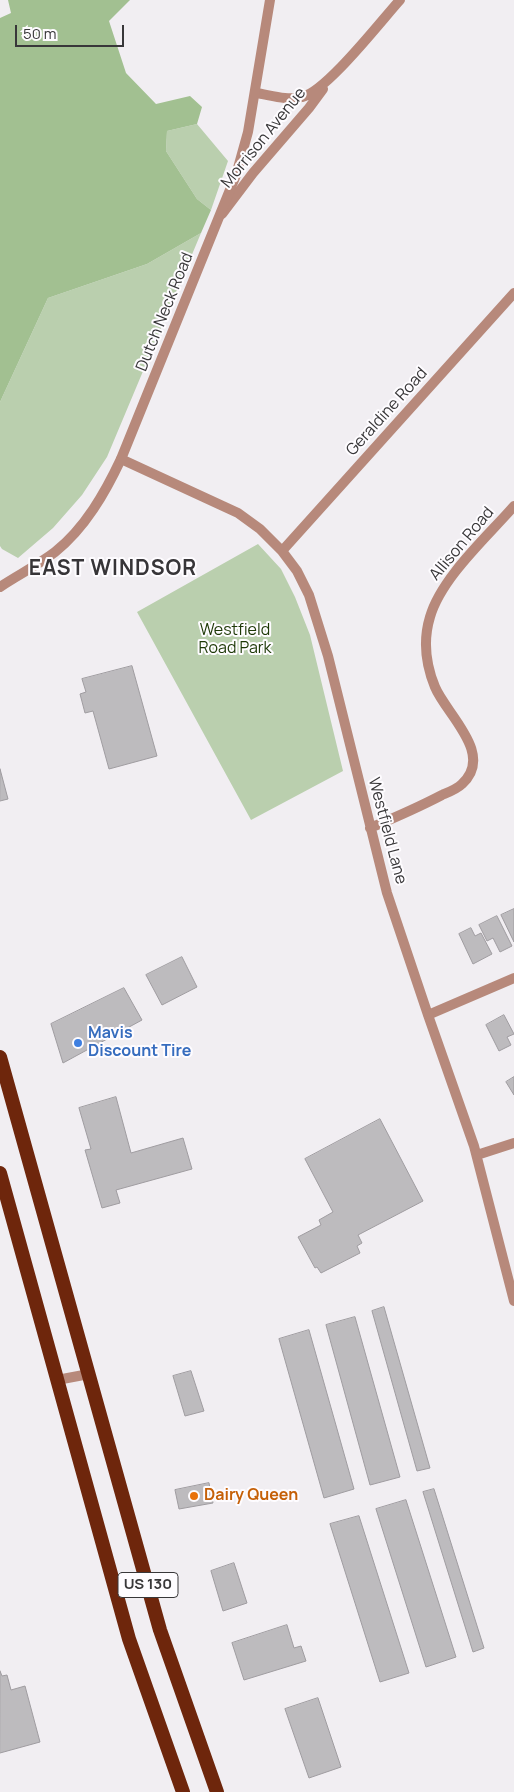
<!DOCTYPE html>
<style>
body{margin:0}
#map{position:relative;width:514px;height:1792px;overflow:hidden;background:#f1eef2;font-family:Manrope,sans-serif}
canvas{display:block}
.scale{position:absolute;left:15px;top:25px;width:109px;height:22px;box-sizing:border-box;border:2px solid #383739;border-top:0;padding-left:6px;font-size:15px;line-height:18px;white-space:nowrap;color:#383739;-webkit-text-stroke:4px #fefcff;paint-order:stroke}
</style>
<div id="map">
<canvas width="514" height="1792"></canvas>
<div class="scale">50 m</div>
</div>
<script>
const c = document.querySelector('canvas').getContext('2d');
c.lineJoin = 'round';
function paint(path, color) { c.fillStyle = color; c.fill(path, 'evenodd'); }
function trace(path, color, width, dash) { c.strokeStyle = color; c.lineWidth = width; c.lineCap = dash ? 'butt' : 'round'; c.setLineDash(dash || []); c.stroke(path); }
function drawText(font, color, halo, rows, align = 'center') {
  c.font = font + ' Manrope,sans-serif'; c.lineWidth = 4; c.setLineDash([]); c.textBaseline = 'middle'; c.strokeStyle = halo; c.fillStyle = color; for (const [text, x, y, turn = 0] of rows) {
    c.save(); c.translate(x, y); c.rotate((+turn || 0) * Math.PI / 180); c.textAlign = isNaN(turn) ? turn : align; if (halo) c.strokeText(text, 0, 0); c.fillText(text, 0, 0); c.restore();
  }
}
paint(new Path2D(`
 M 197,124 L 228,161 L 211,210 L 197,199 L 166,151 L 167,131 Z
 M 201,233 L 107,457 L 82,495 L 53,528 L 18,558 L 2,549 L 0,546 L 0,402 L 48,298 L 147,264 Z
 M 258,544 L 281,569 L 295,597 L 310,635 L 343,771 L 251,820 L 137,612 Z`), '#bacfae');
paint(new Path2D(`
 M 8,0 L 130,0 L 109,21 L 126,73 L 156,104 L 190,96 L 202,107 L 197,124 L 167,131 L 166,151 L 197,199 L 211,210 L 201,233 L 147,264 L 48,298 L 0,402 L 0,18 L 11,13 Z`), '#a2c091');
const building = new Path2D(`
 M 132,666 L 157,756 L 109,769 L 93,711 L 85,713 L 80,694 L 86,692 L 82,679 Z
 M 0,769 L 8,799 L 0,801 Z
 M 514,909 L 514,942 L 501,915 Z
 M 497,916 L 512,946 L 500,952 L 493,938 L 487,941 L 479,925 Z
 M 471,928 L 475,936 L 481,933 L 492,954 L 473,964 L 459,934 Z
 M 182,957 L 197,987 L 162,1005 L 146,975 Z
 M 124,988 L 142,1020 L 63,1063 L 51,1024 Z
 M 504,1015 L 514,1034 L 507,1037 L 511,1045 L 499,1051 L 486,1025 Z
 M 514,1077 L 514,1095 L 506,1082 Z
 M 116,1097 L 131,1153 L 183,1138 L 192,1169 L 116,1190 L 120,1203 L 102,1208 L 85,1150 L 91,1149 L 79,1108 Z
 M 380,1119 L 423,1201 L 358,1235 L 362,1243 L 357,1246 L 360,1253 L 321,1273 L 317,1267 L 315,1268 L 298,1237 L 321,1225 L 319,1220 L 333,1212 L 305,1159 Z
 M 384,1307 L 430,1468 L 417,1471 L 372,1311 Z
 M 355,1317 L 400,1477 L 370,1485 L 326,1325 Z
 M 309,1330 L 354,1489 L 324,1498 L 279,1339 Z
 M 191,1371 L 204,1411 L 185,1416 L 173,1376 Z
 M 209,1483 L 213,1503 L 179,1509 L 175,1490 Z
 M 434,1489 L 484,1648 L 473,1652 L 423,1492 Z
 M 406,1500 L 456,1657 L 426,1667 L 376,1509 Z
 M 359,1516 L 409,1673 L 380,1682 L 330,1524 Z
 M 234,1563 L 247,1603 L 223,1611 L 211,1571 Z
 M 287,1625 L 294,1648 L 301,1646 L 306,1661 L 244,1680 L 232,1643 Z
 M 0,1671 L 2,1676 L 7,1675 L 11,1690 L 25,1686 L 40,1742 L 0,1753 Z
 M 318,1698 L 341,1767 L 309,1778 L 285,1709 Z`);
paint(building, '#bdbbbe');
trace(building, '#9f9ca0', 1);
trace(new Path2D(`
 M 256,93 C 270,95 287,101 302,97 C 326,92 381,21 400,0
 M 222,214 L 253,173 L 309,108 L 323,89
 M 121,459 L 238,513 L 260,529 L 282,551 L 297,571 L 309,595 L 328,656 L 387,893 L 428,1015 L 474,1146 L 514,1301
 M 282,551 L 514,293
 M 370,828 C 394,818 419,807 442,795 C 449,792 457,789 462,784 C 495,754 446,714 435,687 C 426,665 423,640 430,617 C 441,578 487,537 514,506
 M 428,1015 L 514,978
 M 477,1155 L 514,1143
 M 57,1380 L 89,1374`), '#b7897b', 10);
trace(new Path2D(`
 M 0,587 C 18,575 38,565 55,552 C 85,528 105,493 121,459 L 236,175 L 248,132 L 270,0`), '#b7897b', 10);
trace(new Path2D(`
 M 0,1057 L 160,1630 L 217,1792
 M 0,1173 L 129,1639 L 183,1792`), '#6e260c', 14);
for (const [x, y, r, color] of [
 [78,1043,5,"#3f7fe0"],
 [194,1496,5,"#e8710a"]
]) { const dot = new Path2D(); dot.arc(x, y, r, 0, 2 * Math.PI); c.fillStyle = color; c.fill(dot); trace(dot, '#fefcff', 2); }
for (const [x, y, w] of [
 [148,1585,60]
]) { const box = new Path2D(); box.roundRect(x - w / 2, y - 12.5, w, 25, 4); c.fillStyle = '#fefcff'; c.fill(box); trace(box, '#383739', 1); }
drawText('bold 15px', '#383739', null, [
 ["US 130",148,1585]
]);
drawText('16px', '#383739', '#fefcff', [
 ["Morrison Avenue",264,138,-51],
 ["Dutch Neck Road",165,312,-68],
 ["Geraldine Road",387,412,-48],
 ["Allison Road",462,544,-50],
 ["Westfield Lane",387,831,75]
]);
drawText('16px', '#1d3806', '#fefcff', [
 ["Westfield",235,631],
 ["Road Park",235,649]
]);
drawText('bold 16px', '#366cbe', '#fefcff', [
 ["Mavis",88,1034],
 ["Discount Tire",88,1052]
], 'left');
drawText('bold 16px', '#c56008', '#fefcff', [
 ["Dairy Queen",204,1496]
], 'left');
c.letterSpacing = '1px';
drawText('bold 21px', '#373538', '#fefcff', [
 ["EAST WINDSOR",113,569]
]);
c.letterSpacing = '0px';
</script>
